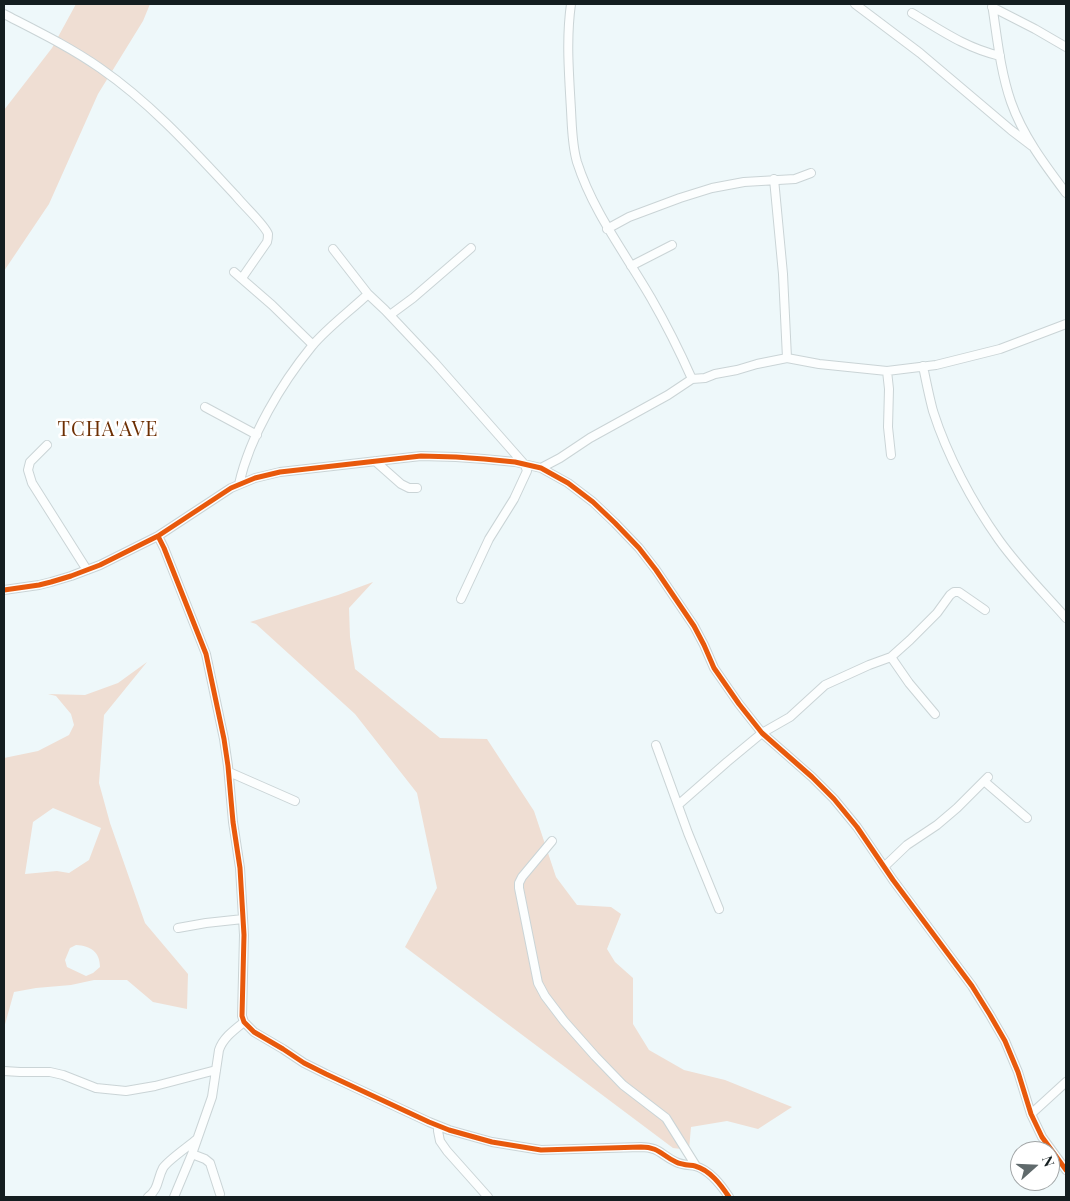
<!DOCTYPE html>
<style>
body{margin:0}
#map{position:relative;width:1070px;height:1201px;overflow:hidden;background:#eef8fa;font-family:"Playfair Display",serif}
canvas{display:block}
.frame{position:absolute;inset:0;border:5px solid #141e20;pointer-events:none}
.north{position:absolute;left:1010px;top:1141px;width:50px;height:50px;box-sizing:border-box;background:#fff;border:1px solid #a1a5a6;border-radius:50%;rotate:70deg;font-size:14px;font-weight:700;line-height:20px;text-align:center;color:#141e20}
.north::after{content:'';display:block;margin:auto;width:18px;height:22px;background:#606a6c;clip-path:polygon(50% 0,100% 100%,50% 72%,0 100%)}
</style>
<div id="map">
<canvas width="1070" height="1201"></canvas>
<div class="frame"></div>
<div class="north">N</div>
</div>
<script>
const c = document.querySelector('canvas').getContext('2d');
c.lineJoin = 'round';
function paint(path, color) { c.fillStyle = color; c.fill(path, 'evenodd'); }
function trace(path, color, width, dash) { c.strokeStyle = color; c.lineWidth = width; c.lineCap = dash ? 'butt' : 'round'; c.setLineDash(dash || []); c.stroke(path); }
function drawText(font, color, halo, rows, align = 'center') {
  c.font = font + ' "Playfair Display",serif'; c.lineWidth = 5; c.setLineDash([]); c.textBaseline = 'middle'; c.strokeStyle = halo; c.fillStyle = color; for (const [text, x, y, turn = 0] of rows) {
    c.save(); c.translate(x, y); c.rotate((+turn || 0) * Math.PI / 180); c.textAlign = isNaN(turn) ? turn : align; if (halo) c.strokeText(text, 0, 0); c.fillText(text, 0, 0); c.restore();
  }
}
paint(new Path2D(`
 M 76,4 L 150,4 L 143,21 L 98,94 L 49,204 L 4,271 L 4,110 L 52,48 Z
 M 373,582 L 349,608 L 350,637 L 355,669 L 440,738 L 487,739 L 534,811 L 556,877 L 577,905 L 611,907 L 621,914 L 607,949 L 615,962 L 633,978 L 633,1024 L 649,1050 L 684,1070 L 725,1080 L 792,1107 L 758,1129 L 727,1121 L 691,1127 L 689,1150 L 673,1148 L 405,947 L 437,888 L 417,793 L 355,714 L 256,624 L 250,622 L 338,595 Z
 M 147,662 L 104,715 L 99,783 L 110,823 L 145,923 L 188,974 L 187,1009 L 153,1002 L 127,980 L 94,980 L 71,985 L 36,988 L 14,992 L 4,1028 L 4,758 L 38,751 L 69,735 L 74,725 L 71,714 L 56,696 L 48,694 L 85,695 L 118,683 ZM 53,808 L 101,828 L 89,860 L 69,873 L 57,871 L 25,874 L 33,822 ZM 76,945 C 91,946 100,952 100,967 L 93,973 L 86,976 L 67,967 L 65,960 L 70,948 Z`), '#efded3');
const minor = new Path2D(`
 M 571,4 C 566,39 569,74 571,110 C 572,127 572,145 577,162 C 593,212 625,253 651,298 C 666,324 680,352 692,379
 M 855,4 L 920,53 L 1011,130 L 1032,146
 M 992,4 C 997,36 1000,70 1011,102 C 1023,136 1045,165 1066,193
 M 992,7 L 1035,29 L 1066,47
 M 912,13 C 942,31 966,48 1000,56
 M 4,14 C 37,31 70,47 100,68 C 152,104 194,151 236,196 C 243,205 265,225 268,234 C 268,237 268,239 267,242 L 242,278
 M 774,179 L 783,274 L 787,358
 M 607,229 L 629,217 L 680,198 L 712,188 L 744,182 L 795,179 L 811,173
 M 333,249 L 368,294 L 385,310 L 435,363 L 525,465 L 527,471 L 514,499 L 489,539 L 461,599
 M 631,266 L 672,245
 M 234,272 L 272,305 L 313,345
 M 390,315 L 413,298 L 471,248
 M 923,366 C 926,381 929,396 933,411 C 947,455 972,502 999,540 C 1019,568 1044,593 1066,618
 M 887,371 L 889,389 L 888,427 L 891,455
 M 205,407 L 257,435
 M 47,445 L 30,462 L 28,470 L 32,483 L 87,570
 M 375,461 L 401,484 L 409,488 L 417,488
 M 541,468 L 560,458 L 590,438 L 668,395 L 692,379 L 705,378 L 715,374 L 737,370 L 757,364 L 787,358 L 819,364 L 887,371 L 936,365 L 1000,349 L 1066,324
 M 239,484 C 250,436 281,384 312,346 C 328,327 350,311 368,294
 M 158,536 L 164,548 L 206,654 L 224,739 L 228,766 L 233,822 L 240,868 L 244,935 L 242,1016 L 244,1022 L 254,1032 L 283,1049 L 304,1063 L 326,1074 L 429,1122 L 449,1130 L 492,1142 L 541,1150 L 641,1147 C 659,1147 661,1155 676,1162 C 682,1165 689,1165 695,1166 C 710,1170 721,1185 729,1197
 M 4,590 L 39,585 L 51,582 L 71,576 L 100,565 L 158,536 L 231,488 L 255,478 L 280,472 L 421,456 L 456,457 L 484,459 L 515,462 L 541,468 L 568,483 L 593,502 L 615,523 L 639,548 L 656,570 L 694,626 L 704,645 L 714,668 L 739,704 L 762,733 L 812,777 L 834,799 L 857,827 L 893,880 L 972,986 L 990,1015 L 1005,1041 L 1018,1072 L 1031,1114 L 1042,1137 L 1066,1170
 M 891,657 L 909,683 L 935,714
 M 656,745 L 688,833 L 719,909
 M 229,772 L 295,801
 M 984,781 L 1027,818
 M 678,805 L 727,762 L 762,733 L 790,717 L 825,685 L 869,665 L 891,657 L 910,640 L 937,613 L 950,595 L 954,592 L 959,592 L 985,610
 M 552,841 L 522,877 L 519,883 L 519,888 L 538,983 L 545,996 L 564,1021 L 595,1056 L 623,1085 L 666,1118 L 696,1166
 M 885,866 L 907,845 L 937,825 L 957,808 L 988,777
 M 178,928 L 206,923 L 243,919
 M 4,1071 L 20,1072 L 50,1072 L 63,1075 L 96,1088 L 126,1091 L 155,1086 L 216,1070
 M 1031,1114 L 1066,1082
 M 438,1126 L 438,1131 L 440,1141 L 447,1151 L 488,1197
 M 192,1154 L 205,1159 L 210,1163 L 220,1194
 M 148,1197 C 159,1189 157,1179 163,1168 C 167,1161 189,1146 197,1139
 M 174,1197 L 192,1154 L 212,1097 L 219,1050 C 223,1038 234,1030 244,1022`);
trace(minor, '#cad4d6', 10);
trace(minor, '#fcfefe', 8);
trace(new Path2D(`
 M 158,536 L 164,548 L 206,654 L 224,739 L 228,766 L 233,822 L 240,868 L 244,935 L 242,1016 L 244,1022 L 254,1032 L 283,1049 L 304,1063 L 326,1074 L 429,1122 L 449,1130 L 492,1142 L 541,1150 L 641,1147 C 659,1147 661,1155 676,1162 C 682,1165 689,1165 695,1166 C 710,1170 721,1185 729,1197
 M 4,590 L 39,585 L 51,582 L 71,576 L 100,565 L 158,536 L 231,488 L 255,478 L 280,472 L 421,456 L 456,457 L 484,459 L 515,462 L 541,468 L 568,483 L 593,502 L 615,523 L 639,548 L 656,570 L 694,626 L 704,645 L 714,668 L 739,704 L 762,733 L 812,777 L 834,799 L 857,827 L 893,880 L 972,986 L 990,1015 L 1005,1041 L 1018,1072 L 1031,1114 L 1042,1137 L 1066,1170`), '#e8590c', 5);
c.letterSpacing = '1px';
drawText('20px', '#6c2f03', '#fff', [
 ["TCHA'AVE",108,430]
]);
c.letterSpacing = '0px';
</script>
